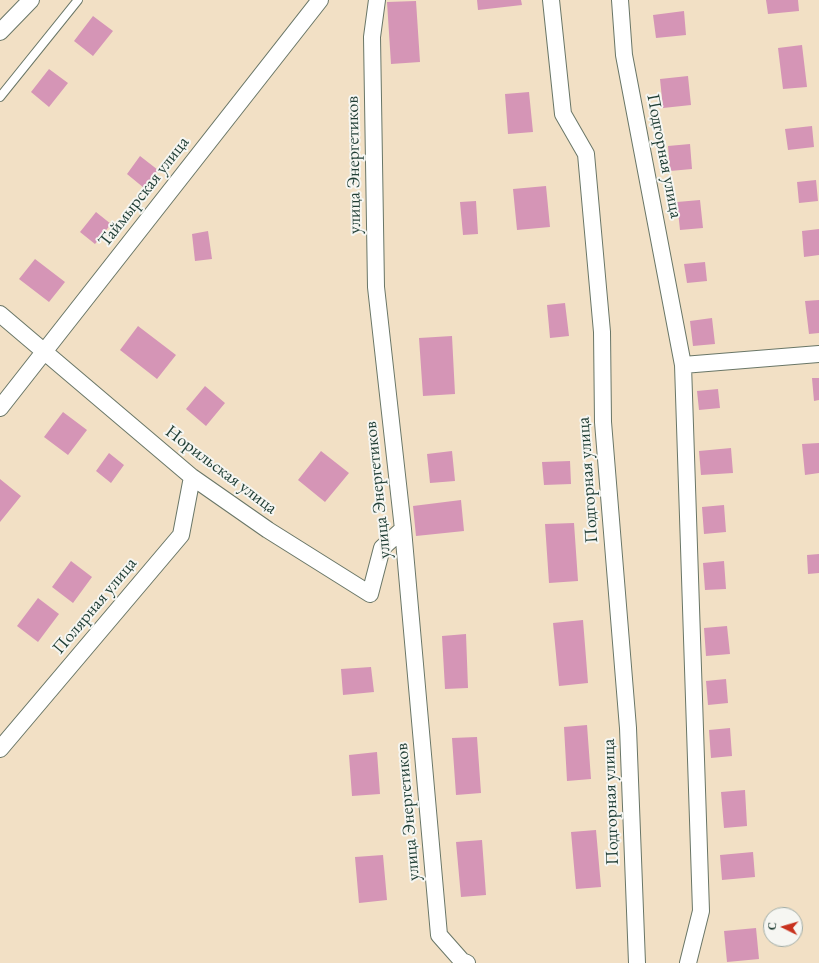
<!DOCTYPE html>
<meta charset="utf-8">
<style>
body{margin:0}
#map{position:relative;width:819px;height:963px;overflow:hidden;background:#f2e0c5;font-family:"EB Garamond",serif}
canvas{display:block}
.north{position:absolute;left:763px;top:907px;width:40px;height:40px;box-sizing:border-box;background:#f6f6f2;border:1px solid #a0aca6;border-radius:50%;rotate:275deg;font-size:11px;font-weight:700;line-height:16px;text-align:center;color:#1f3d34}
.north::after{content:'';display:block;margin:auto;width:14px;height:18px;background:#c8321e;clip-path:polygon(50% 0,100% 100%,50% 72%,0 100%)}
</style>
<div id="map">
<canvas width="819" height="963"></canvas>
<div class="north">С</div>
</div>
<script>
const c = document.querySelector('canvas').getContext('2d');
c.lineJoin = 'round';
function paint(path, color) { c.fillStyle = color; c.fill(path, 'evenodd'); }
function trace(path, color, width, dash) { c.strokeStyle = color; c.lineWidth = width; c.lineCap = dash ? 'butt' : 'round'; c.setLineDash(dash || []); c.stroke(path); }
function drawText(font, color, halo, rows, align = 'center') {
  c.font = font + ' "EB Garamond",serif'; c.lineWidth = 4; c.setLineDash([]); c.textBaseline = 'middle'; c.strokeStyle = halo; c.fillStyle = color; for (const [text, x, y, turn = 0] of rows) {
    c.save(); c.translate(x, y); c.rotate((+turn || 0) * Math.PI / 180); c.textAlign = isNaN(turn) ? turn : align; if (halo) c.strokeText(text, 0, 0); c.fillText(text, 0, 0); c.restore();
  }
}
paint(new Path2D(`
 M 477,0 L 521,0 L 522,5 L 478,10 Z
 M 766,0 L 798,0 L 799,11 L 768,14 Z
 M 416,1 L 420,62 L 391,64 L 387,2 Z
 M 684,11 L 686,35 L 656,38 L 653,15 Z
 M 93,16 L 113,31 L 93,56 L 74,41 Z
 M 802,45 L 807,87 L 783,89 L 778,48 Z
 M 49,69 L 68,83 L 49,107 L 31,92 Z
 M 688,76 L 691,105 L 663,108 L 660,79 Z
 M 529,92 L 533,132 L 508,134 L 505,94 Z
 M 812,126 L 814,147 L 788,150 L 785,129 Z
 M 690,144 L 692,169 L 670,171 L 668,146 Z
 M 140,156 L 158,170 L 144,188 L 127,174 Z
 M 816,180 L 818,201 L 799,203 L 797,182 Z
 M 546,186 L 550,227 L 517,230 L 513,189 Z
 M 700,200 L 703,228 L 680,230 L 677,202 Z
 M 476,201 L 478,234 L 463,235 L 460,202 Z
 M 96,212 L 111,224 L 95,244 L 80,232 Z
 M 819,229 L 819,255 L 804,257 L 802,231 Z
 M 208,231 L 212,259 L 195,261 L 192,234 Z
 M 35,259 L 65,282 L 49,302 L 19,279 Z
 M 705,262 L 707,281 L 687,283 L 684,264 Z
 M 819,300 L 819,333 L 809,334 L 805,301 Z
 M 565,303 L 569,336 L 550,338 L 547,305 Z
 M 712,318 L 715,344 L 693,346 L 690,321 Z
 M 138,326 L 176,355 L 157,379 L 120,350 Z
 M 452,336 L 455,394 L 423,396 L 419,338 Z
 M 812,378 L 819,378 L 819,400 L 814,401 Z
 M 205,386 L 225,403 L 206,426 L 186,409 Z
 M 718,389 L 720,408 L 699,410 L 697,391 Z
 M 63,412 L 87,430 L 68,455 L 44,437 Z
 M 819,443 L 819,473 L 805,475 L 802,444 Z
 M 731,448 L 733,473 L 701,475 L 699,451 Z
 M 321,451 L 349,473 L 325,502 L 298,480 Z
 M 452,451 L 455,481 L 430,483 L 427,454 Z
 M 109,453 L 124,465 L 111,483 L 96,471 Z
 M 570,461 L 571,484 L 544,485 L 542,462 Z
 M 0,479 L 21,496 L 0,522 Z
 M 461,500 L 464,531 L 416,536 L 413,506 Z
 M 724,505 L 726,532 L 704,534 L 702,507 Z
 M 574,523 L 578,581 L 549,583 L 545,524 Z
 M 819,554 L 819,573 L 808,574 L 807,555 Z
 M 71,561 L 92,577 L 73,603 L 52,587 Z
 M 724,561 L 726,589 L 705,590 L 703,563 Z
 M 38,598 L 59,614 L 38,642 L 17,626 Z
 M 583,620 L 588,683 L 559,686 L 553,623 Z
 M 727,626 L 730,654 L 706,656 L 704,628 Z
 M 466,634 L 468,688 L 445,689 L 442,636 Z
 M 371,667 L 374,692 L 343,695 L 341,669 Z
 M 726,679 L 728,703 L 708,705 L 706,681 Z
 M 587,725 L 591,779 L 567,781 L 564,727 Z
 M 730,728 L 732,756 L 711,758 L 709,730 Z
 M 477,737 L 481,793 L 456,795 L 452,738 Z
 M 377,752 L 380,794 L 352,796 L 349,755 Z
 M 745,790 L 747,826 L 724,828 L 721,792 Z
 M 596,830 L 601,887 L 576,889 L 571,832 Z
 M 482,840 L 486,895 L 461,897 L 456,842 Z
 M 753,852 L 755,877 L 722,880 L 720,855 Z
 M 383,855 L 387,900 L 359,903 L 355,857 Z
 M 756,928 L 759,959 L 727,962 L 724,931 Z`), '#d595b6');
const service = new Path2D(`
 M 0,97 L 78,0`);
const minor = new Path2D(`
 M 377,0 L 372,37 L 376,287 L 403,529 L 439,935 L 462,961 L 467,963
 M 551,0 L 563,114 L 586,154 L 602,332 L 603,422 L 628,728 L 637,963
 M 620,0 L 624,55 L 683,365 L 701,911 L 688,963
 M 0,32 L 31,0
 M 0,314 L 192,477 L 268,530 L 370,594 L 382,548 L 403,529
 M 683,365 L 819,354
 M 0,408 L 320,0
 M 0,749 L 181,535 L 192,477`);
trace(service, '#697667', 10);
trace(minor, '#697667', 18);
trace(service, '#fff', 8);
trace(minor, '#fff', 16);
drawText('18px', '#1f3d34', '#f6f6f2', [
 ["Подгорная улица",664,156,79],
 ["улица Энергетиков",354,165,-91],
 ["Таймырская улица",144,192,-52],
 ["Норильская улица",221,470,37],
 ["Подгорная улица",588,480,-94],
 ["улица Энергетиков",378,490,-96],
 ["Полярная улица",95,606,-50],
 ["Подгорная улица",611,802,-92],
 ["улица Энергетиков",408,812,-95]
]);
</script>
